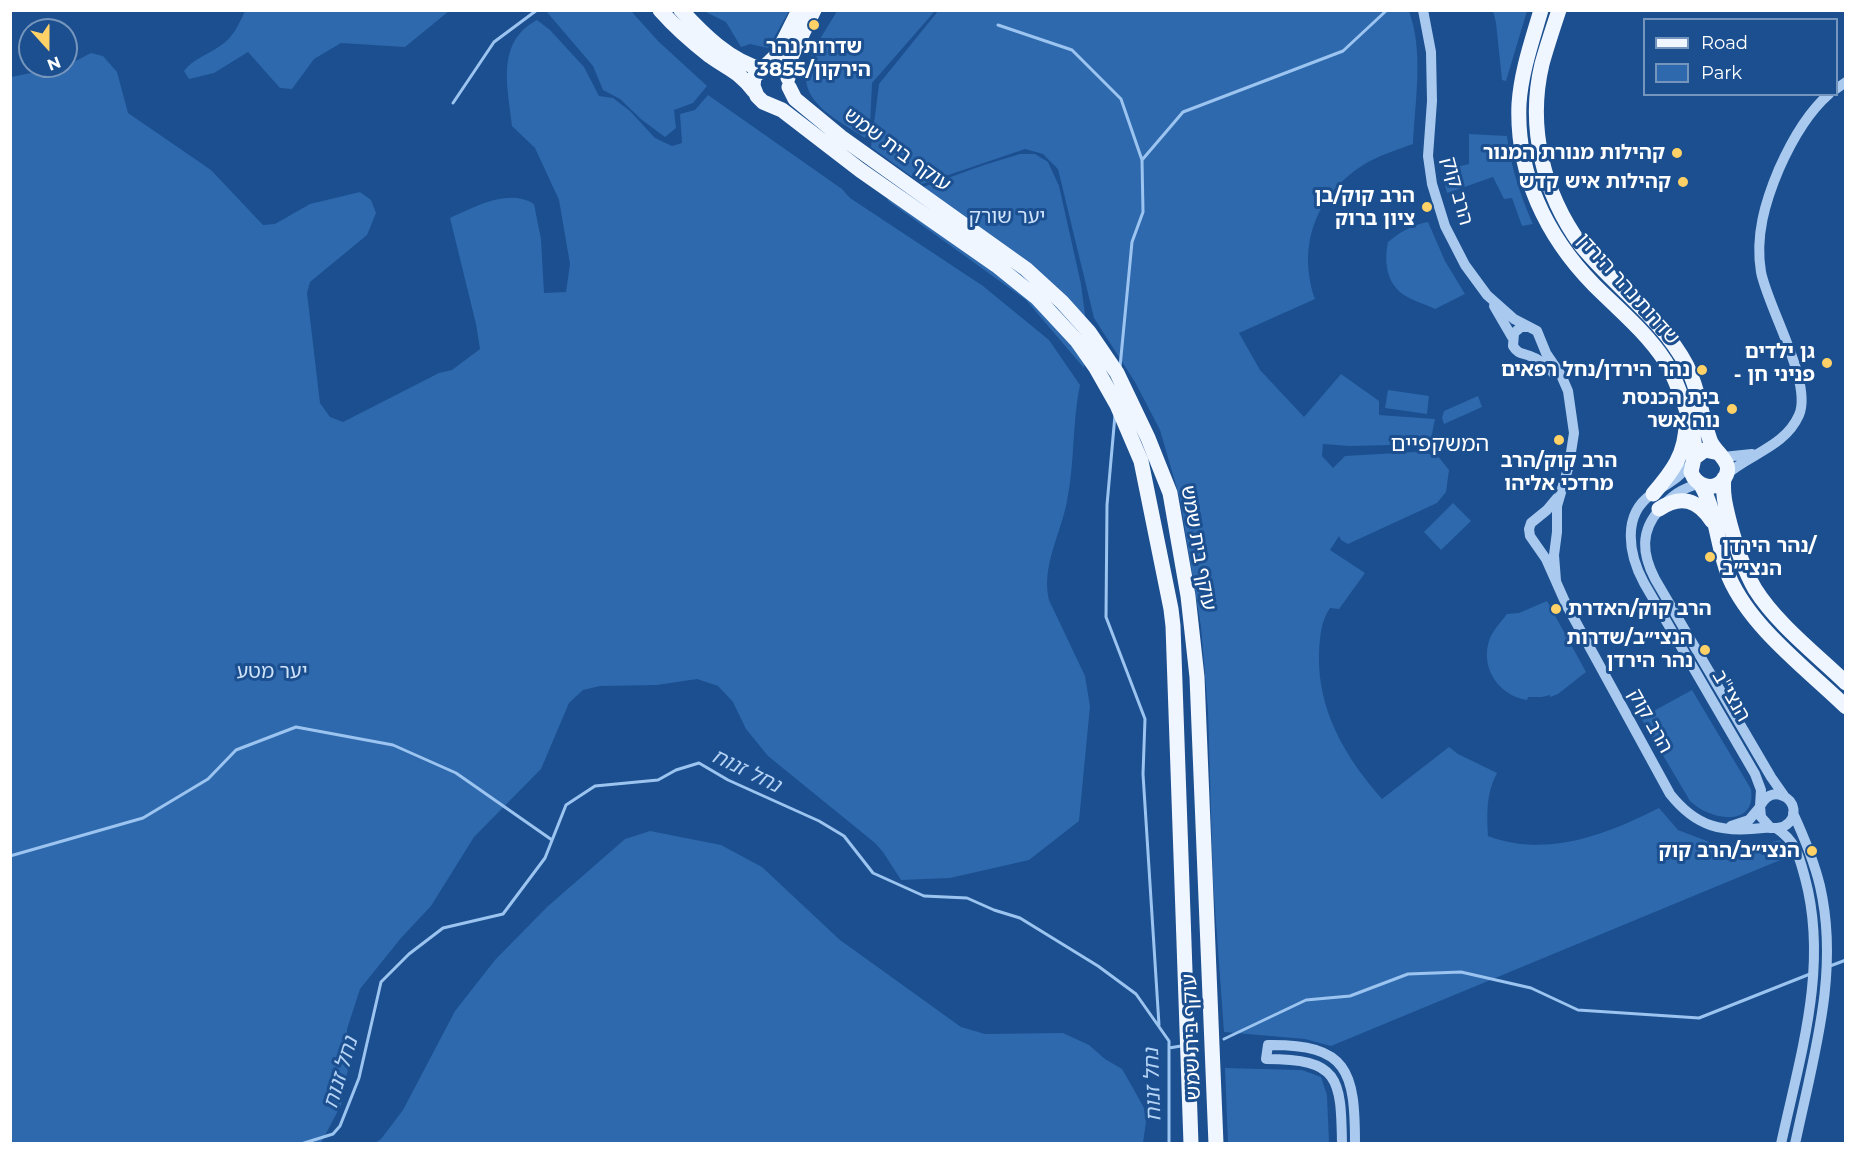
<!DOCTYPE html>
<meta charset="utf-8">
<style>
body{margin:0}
#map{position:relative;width:1856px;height:1154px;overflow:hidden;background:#1b4f8f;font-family:Montserrat,sans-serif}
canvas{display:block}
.frame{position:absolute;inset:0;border:12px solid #fff;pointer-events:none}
.legend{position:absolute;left:1643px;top:18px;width:195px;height:78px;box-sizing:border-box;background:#1b4f8f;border:2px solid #7695bc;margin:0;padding:8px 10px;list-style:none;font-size:18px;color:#fff}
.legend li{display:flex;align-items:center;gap:12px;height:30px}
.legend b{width:30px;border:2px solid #7695bc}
.north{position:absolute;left:18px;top:18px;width:60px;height:60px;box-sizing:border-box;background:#1b4f8f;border:2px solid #7695bc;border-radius:50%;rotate:159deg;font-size:16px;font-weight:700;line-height:24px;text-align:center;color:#fff}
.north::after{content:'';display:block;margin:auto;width:21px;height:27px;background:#ffd166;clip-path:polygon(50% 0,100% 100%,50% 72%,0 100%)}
</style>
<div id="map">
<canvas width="1856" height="1154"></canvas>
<div class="frame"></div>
<ul class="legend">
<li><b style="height:8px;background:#f0f6ff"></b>Road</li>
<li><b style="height:16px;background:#2e69ad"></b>Park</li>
</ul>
<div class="north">N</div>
</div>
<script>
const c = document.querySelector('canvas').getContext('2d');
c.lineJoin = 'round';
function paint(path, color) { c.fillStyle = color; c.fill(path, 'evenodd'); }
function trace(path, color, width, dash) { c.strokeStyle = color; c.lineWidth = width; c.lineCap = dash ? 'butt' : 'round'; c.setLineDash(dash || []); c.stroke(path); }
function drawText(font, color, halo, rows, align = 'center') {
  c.font = font + ' Montserrat,"Noto Sans Hebrew",sans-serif'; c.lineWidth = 6; c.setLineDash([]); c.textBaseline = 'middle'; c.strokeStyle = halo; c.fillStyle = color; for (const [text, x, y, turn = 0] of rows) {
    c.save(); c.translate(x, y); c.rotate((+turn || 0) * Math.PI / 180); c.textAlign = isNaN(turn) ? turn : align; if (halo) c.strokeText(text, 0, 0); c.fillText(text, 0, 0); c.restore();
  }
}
paint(new Path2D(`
 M 245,11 L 245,10 L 449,11 L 405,47 L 341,43 L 314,59 L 292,89 L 280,88 L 248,52 L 214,73 L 189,79 L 184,71 C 193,59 207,55 220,46 C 233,38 239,24 245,11 Z
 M 546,11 L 631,11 L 658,41 L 707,86 L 693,103 L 674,110 L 676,128 L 665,137 L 642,120 L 620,99 L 603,90 L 593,66 Z
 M 704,11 L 789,11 L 768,48 L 750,44 L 741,47 L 726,22 Z
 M 837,11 L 935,11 L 872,83 L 870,127 L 865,138 C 839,120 796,102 808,64 C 813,48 829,25 837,11 Z
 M 938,11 L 1409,11 C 1424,53 1415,100 1413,144 C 1399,149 1384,154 1370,161 C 1318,190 1296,243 1315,299 L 1239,333 L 1260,370 L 1304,417 L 1341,374 L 1379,401 L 1379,415 L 1435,419 L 1430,444 L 1350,446 L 1323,444 L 1322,456 L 1333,468 L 1345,456 L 1415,452 L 1437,455 L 1449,470 L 1446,492 L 1437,503 L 1348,544 L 1341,540 L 1339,536 L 1330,550 L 1365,573 L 1339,609 L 1330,608 C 1321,621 1320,636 1319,652 C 1317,710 1345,757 1382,799 L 1449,747 L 1458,754 L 1497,773 C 1486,794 1487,813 1488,836 C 1547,858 1605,835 1659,808 L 1678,830 L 1712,843 L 1724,846 L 1750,847 L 1780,840 L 1790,856 L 1331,1046 L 1305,1039 L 1224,1032 L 1213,880 L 1208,710 L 1201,627 L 1180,499 L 1160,430 L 1135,382 L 1094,318 L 1058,169 L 1043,154 L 1025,149 L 922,184 L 871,147 L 879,84 Z
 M 1493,11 L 1527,11 L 1506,81 L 1502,80 L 1496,23 Z
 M 537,20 L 550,30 L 584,67 L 599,96 L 613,98 L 630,111 L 655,138 L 672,146 L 682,143 L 680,114 L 695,110 L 708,95 L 842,189 L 850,198 L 983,286 L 1049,340 L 1080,385 C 1072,423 1075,462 1067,501 C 1061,534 1041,566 1049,600 L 1085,676 L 1090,706 L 1079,821 L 1029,860 L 950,878 L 901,880 L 883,852 L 875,843 L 768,756 L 746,729 L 733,702 L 718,686 L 697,679 L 657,685 L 600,686 L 583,690 L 569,703 L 541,769 L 474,837 L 431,906 L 401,938 L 360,989 L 347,1029 L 348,1069 L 341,1105 L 321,1143 L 11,1143 L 11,77 L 66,66 L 91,53 L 103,56 L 117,72 L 128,113 L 211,170 L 263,225 L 275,224 L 310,204 L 360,192 L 371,200 L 376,213 L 367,235 L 310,282 L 307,293 L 320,403 L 330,417 L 343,422 L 439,373 L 452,370 L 480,349 L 476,324 L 450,218 C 475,207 508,188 534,204 L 541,239 L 544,293 L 566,292 L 570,264 L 559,200 L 535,148 L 512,126 C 508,88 495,42 537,20 Z
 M 1469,134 L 1507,136 C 1511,167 1520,195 1533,224 L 1522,226 L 1512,198 L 1504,199 L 1493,177 L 1447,193 L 1445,185 L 1454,182 L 1452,168 L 1469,164 Z
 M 1020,154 L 1035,154 L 1048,162 L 1059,186 L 1081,284 L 1088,338 L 1084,368 L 1026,300 L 887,200 L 984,165 Z
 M 1428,222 L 1445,261 L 1465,294 L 1435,309 C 1425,304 1413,301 1404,295 C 1386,283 1384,261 1388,242 C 1400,232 1412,225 1428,222 Z
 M 1388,390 L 1429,396 L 1427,414 L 1385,408 Z
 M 1478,396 L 1482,407 L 1444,424 L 1442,418 L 1444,411 Z
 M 1453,503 L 1471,521 L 1441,550 L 1424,532 Z
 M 1547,601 L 1586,672 L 1558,694 L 1550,697 L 1550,695 L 1542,697 L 1528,697 L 1527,700 C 1500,696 1480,669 1489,641 C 1492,631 1501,622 1507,614 L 1519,613 Z
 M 1692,690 L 1751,789 C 1757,829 1709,820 1690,801 L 1641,718 Z
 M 650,831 L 721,845 L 762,867 L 840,940 L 961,1027 L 985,1034 L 1063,1033 L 1089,1045 L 1105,1059 L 1122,1069 L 1133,1088 L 1144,1108 L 1146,1122 L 1143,1143 L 375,1143 L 381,1139 L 403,1110 L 455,1011 L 495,960 L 547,907 L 625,839 Z
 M 1225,1068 L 1302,1070 L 1321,1077 L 1327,1095 L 1329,1143 L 1228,1143 Z`), '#2e69ad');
trace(new Path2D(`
 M 998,25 L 1072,50 L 1121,99 L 1142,160 L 1143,212 L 1132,242 L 1120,367
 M 453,103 L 494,42 L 537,10
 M 1142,160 L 1183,112 L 1343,51 L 1387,10
 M 1115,415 L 1107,505 L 1106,617 L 1145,719 L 1143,774 L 1159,1025
 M 10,856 L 143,818 L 208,779 L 236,750 L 296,727 L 393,745 L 456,773 L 552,840
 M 1830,966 L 1846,960
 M 1224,1039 L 1306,1000 L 1350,996 L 1408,974 L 1461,972 L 1531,988 L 1578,1010 L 1699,1018 L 1810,974
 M 1169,1048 L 1181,1046
 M 301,1144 L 333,1134 L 340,1126 L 359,1078 L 381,982 L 409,954 L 443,928 L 503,914 L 545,858 L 566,805 L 595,786 L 658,780 L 676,770 L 699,763 L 728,780 L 819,821 L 844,836 L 873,873 L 924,896 L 967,898 L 994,910 L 1020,918 L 1098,966 L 1136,994 L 1169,1041 L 1169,1144`), '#9cc4f0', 3);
trace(new Path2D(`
 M 1423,10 L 1431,52 L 1432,101 L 1428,156 L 1432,184 L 1445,226 L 1465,265 L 1487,295 L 1514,319 L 1537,331 L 1546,353 L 1561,375 L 1568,391 L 1574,433 L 1569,465 L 1557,506 L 1557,532 L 1554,555 L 1556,581
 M 1836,89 L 1846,82
 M 1494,306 L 1512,337
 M 1529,327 L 1521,327 L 1514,333 L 1513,346 C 1518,354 1522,353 1530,356 C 1539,359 1548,366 1554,374
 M 1723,457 L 1752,454
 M 1692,462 C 1681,477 1667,484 1652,494 C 1621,515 1629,555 1644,583 L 1755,774 L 1761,790 L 1760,806
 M 1726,475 C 1749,454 1785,447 1799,415 C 1813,383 1768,308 1761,272 C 1755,236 1765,202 1779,169 C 1791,142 1806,114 1829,94
 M 1699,484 C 1682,488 1671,496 1660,509 C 1640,531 1642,554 1655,579 L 1771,777 L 1785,797
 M 1557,498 L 1547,510 L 1531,523 L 1529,529 L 1530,536 L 1546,559 L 1566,604 L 1670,794 C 1696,827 1722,833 1763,828 C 1771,827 1779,830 1786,825 C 1798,817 1795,801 1783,796 C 1773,791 1765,797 1760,806 L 1761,817 L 1770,827
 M 1793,813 C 1804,837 1814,861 1820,886 C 1840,973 1813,1058 1795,1144
 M 1731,826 L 1749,820 L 1760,807
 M 1776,828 C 1796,841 1799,856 1805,878 C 1829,967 1800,1056 1781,1144
 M 1342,1144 C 1341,1077 1339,1059 1266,1059 L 1268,1045 C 1348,1044 1355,1071 1355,1144`), '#a9c9ee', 10);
trace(new Path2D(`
 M 660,10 C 675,27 692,42 710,56 C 728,69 740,72 754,91
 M 681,10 C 703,34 730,61 762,69
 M 799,10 L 776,56 L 754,77 L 753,86 L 757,96 L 763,102 L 782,110 L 860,170 L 996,265 L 1037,298 L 1077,341 L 1096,368 L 1117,405 L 1141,461 L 1171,609 L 1173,626 L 1191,1144
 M 1541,10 C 1532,41 1521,72 1519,104 C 1516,173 1546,236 1594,285 C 1618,309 1646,332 1665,361 C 1674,374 1678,389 1684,403 C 1691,421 1695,437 1695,456
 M 1559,10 C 1553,28 1547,46 1542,64 C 1527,127 1543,193 1581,245 C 1615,287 1661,317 1687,366 C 1699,390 1701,415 1710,440 C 1715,454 1737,463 1723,480 C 1713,492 1696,486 1691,472 L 1694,458 L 1705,450 L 1719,453
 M 788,78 L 791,57 L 814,10
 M 789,87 L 795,99 L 841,137 L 1026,269 L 1062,302 L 1089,332 L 1117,373 L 1148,438 L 1170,493 L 1188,596 L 1197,677 L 1216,1144
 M 1724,478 C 1722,494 1726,508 1730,524 C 1736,546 1743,568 1755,589 C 1777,624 1816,654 1846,683
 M 1701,485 C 1717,513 1717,547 1729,577 C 1751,628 1807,669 1846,707
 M 1653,494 C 1672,472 1686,454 1686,423
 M 1659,509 C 1681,494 1698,500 1712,521`), '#f0f6ff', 15);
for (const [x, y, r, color] of [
 [814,25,6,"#ffd166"],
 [1677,153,6,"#ffd166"],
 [1683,182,6,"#ffd166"],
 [1427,207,6,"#ffd166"],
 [1827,363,6,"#ffd166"],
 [1702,370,6,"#ffd166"],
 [1732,409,6,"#ffd166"],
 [1559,440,6,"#ffd166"],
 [1710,557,6,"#ffd166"],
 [1556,609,6,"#ffd166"],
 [1705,650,6,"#ffd166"],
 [1812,851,6,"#ffd166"]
]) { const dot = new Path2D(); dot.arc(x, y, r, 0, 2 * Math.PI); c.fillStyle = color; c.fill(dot); trace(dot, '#1b4f8f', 2); }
drawText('bold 20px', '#fff', '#1b4f8f', [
 ["שדרות נהר",814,47,"center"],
 ["הירקון/3855",814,70,"center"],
 ["קהילות מנורת המנור",1665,153],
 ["קהילות איש קדש",1671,182],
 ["הרב קוק/בן",1415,196],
 ["ציון ברוק",1415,219],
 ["גן ילדים",1815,352],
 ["- פניני חן",1815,375],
 ["נהר הירדן/נחל רפאים",1690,370],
 ["בית הכנסת",1720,398],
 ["נוה אשר",1720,421],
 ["הרב קוק/הרב",1559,461,"center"],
 ["מרדכי אליהו",1559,484,"center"],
 ["נהר הירדן/",1722,546,"left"],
 ["הנצי״ב",1722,569,"left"],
 ["הרב קוק/האדרת",1568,609,"left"],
 ["הנצי״ב/שדרות",1693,638],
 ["נהר הירדן",1693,661],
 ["הנצי״ב/הרב קוק",1800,851]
], 'right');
drawText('20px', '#fff', '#1b4f8f', [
 ["עוקף בית שמש",897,150,36],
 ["הרב קוק",1457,191,75],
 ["שדרות נהר הירדן",1628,289,48],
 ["עוקף בית שמש",1198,548,80],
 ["הנצי\"ב",1731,696,60],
 ["הרב קוק",1650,721,61],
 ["עוקף בית שמש",1192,1037,-92]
]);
drawText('20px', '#cfe3fa', '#1b4f8f', [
 ["יער שורק",1007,217],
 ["יער מטע",272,672]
]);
drawText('italic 21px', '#b5d3f5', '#1b4f8f', [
 ["נחל זנוח",746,771,26],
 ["נחל זנוח",341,1073,-73],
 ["נחל זנוח",1153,1085,-92]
]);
drawText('22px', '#fff', '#1b4f8f', [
 ["המשקפיים",1440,445]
]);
</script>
